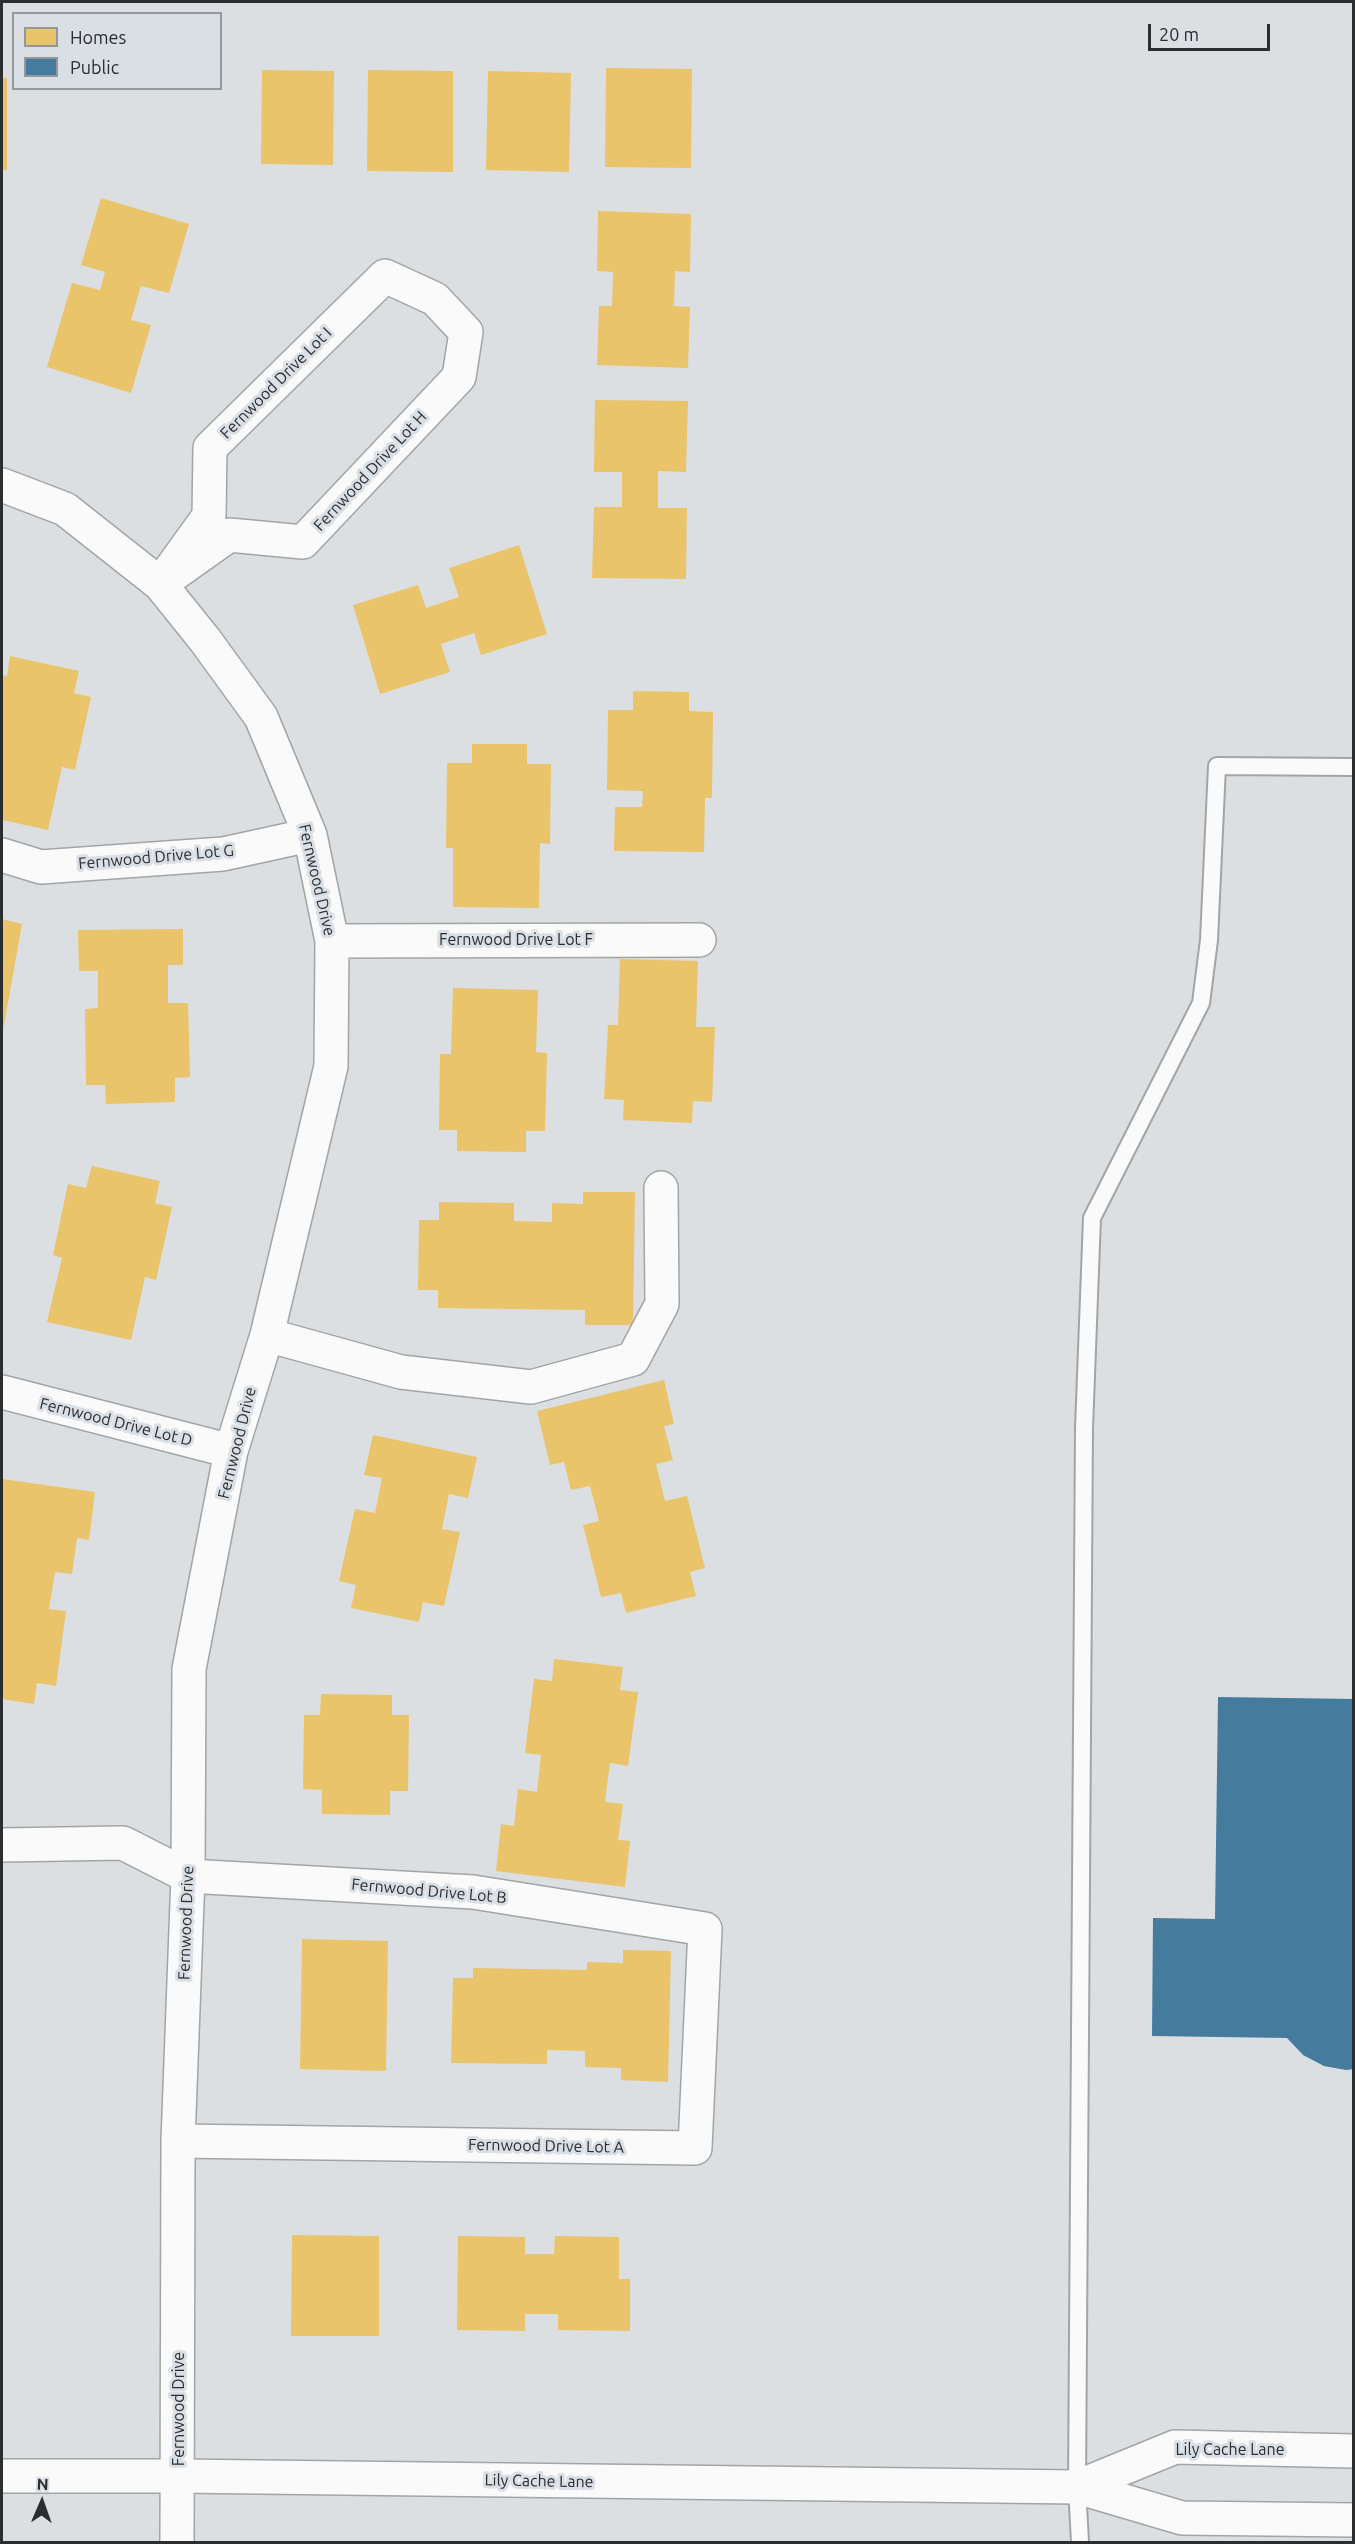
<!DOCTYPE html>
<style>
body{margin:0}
#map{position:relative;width:1355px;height:2544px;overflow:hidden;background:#dcdfe1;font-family:Ubuntu,sans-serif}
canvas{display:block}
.frame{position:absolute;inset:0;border:3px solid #2b2d2f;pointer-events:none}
.legend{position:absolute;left:12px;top:12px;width:210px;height:78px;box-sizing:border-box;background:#d9dfe4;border:2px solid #93989c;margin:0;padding:8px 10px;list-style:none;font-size:18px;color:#2b2d2f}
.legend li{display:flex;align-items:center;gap:12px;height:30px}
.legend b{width:30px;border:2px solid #93989c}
.north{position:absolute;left:12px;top:2472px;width:60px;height:60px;-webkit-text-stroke:4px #d9dfe4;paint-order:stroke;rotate:2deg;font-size:16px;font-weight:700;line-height:24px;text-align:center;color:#2b2d2f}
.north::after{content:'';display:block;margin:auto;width:21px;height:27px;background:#2b2d2f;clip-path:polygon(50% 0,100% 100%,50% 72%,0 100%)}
.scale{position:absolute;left:1148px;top:24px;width:122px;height:27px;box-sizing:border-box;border:3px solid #2b2d2f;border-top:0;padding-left:8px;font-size:18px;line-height:21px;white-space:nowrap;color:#2b2d2f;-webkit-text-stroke:4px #d9dfe4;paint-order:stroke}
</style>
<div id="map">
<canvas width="1355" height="2544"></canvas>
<div class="frame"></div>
<ul class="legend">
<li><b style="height:16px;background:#e9c46a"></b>Homes</li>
<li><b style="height:16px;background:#457b9d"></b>Public</li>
</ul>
<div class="north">N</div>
<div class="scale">20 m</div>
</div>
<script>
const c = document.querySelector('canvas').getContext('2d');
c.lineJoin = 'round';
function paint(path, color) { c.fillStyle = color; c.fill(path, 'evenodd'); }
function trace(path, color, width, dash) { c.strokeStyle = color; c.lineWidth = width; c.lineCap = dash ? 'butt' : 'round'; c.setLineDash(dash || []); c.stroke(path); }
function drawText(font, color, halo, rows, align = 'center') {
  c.font = font + ' Ubuntu,sans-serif'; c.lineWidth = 6; c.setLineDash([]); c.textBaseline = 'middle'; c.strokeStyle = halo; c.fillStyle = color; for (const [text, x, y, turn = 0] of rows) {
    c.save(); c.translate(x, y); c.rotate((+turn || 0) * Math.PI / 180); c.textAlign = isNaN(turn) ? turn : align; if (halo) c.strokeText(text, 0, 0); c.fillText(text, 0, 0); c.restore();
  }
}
paint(new Path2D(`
 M 606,68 L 692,69 L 691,168 L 605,167 Z
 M 262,70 L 334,71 L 333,165 L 261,164 Z
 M 368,70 L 453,71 L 453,172 L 367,171 Z
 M 488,71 L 571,73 L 569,172 L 486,170 Z
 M 2,78 L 7,78 L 7,170 L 2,170 Z
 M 101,198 L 189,224 L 169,293 L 141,286 L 131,320 L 151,325 L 131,393 L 47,367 L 72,283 L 100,290 L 105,272 L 81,265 Z
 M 598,211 L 691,214 L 690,272 L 675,271 L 674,306 L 690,307 L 688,368 L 597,365 L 599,306 L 612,306 L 613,272 L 597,271 Z
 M 595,400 L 688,401 L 686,472 L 658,471 L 658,508 L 687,508 L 686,579 L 592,578 L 594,507 L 622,507 L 622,472 L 594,472 Z
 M 519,545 L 547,634 L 481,655 L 474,633 L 441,644 L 450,672 L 380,694 L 353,605 L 418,585 L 426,608 L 459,597 L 449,568 Z
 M 10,656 L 79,671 L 74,693 L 91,697 L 75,770 L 62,767 L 48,830 L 2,820 L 2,675 L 7,676 Z
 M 633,691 L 689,692 L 689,711 L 713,712 L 712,798 L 705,798 L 704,852 L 614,851 L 615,807 L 642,807 L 643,791 L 607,790 L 608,710 L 633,710 Z
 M 472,744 L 527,744 L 527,764 L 551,764 L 550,844 L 540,843 L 539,908 L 453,907 L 453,848 L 446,848 L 447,763 L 472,763 Z
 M 2,919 L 22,924 L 3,1031 L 2,1031 Z
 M 183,929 L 183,965 L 168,965 L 168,1003 L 188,1003 L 190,1077 L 175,1078 L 175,1102 L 106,1104 L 105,1085 L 86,1085 L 85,1009 L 98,1008 L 98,971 L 79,971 L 78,930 Z
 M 620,959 L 698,961 L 696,1027 L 715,1027 L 712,1102 L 693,1101 L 692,1123 L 623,1120 L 624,1100 L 604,1099 L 608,1025 L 618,1025 Z
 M 453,988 L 538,990 L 536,1052 L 547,1053 L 545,1131 L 526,1131 L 526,1152 L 457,1151 L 457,1130 L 439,1130 L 440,1054 L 451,1054 Z
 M 92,1166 L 160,1181 L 155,1203 L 172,1207 L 156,1280 L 145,1277 L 131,1340 L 47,1322 L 62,1258 L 53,1255 L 68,1184 L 86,1188 Z
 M 583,1192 L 635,1192 L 633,1325 L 585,1325 L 585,1310 L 438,1308 L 438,1290 L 418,1290 L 419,1220 L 439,1220 L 439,1202 L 514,1203 L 514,1221 L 552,1222 L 552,1203 L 583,1204 Z
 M 664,1380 L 674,1424 L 664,1426 L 673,1460 L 656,1464 L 665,1501 L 687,1496 L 705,1568 L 690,1572 L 696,1596 L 626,1613 L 621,1593 L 601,1597 L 583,1525 L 599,1521 L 590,1486 L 571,1490 L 564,1462 L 550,1465 L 537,1411 Z
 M 373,1435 L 477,1457 L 468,1498 L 449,1494 L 442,1529 L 460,1532 L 444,1606 L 423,1602 L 419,1622 L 351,1608 L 356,1585 L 339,1581 L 355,1509 L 375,1513 L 382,1478 L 364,1475 Z
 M 2,1479 L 95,1492 L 89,1540 L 77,1538 L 72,1574 L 55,1572 L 49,1609 L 66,1611 L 56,1686 L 37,1683 L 34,1704 L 2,1699 Z
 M 554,1659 L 623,1667 L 620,1690 L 638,1692 L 628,1766 L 610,1763 L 605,1802 L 623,1804 L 618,1840 L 630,1841 L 625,1887 L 496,1871 L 501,1824 L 514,1826 L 518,1789 L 537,1792 L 541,1755 L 525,1753 L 534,1679 L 552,1681 Z
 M 321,1694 L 392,1695 L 392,1715 L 409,1715 L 408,1791 L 390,1791 L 390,1815 L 322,1814 L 322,1790 L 303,1789 L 304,1715 L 320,1715 Z
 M 302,1939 L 388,1941 L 386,2071 L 300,2069 Z
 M 623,1950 L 671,1951 L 668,2082 L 621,2080 L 621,2068 L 585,2067 L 585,2051 L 547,2050 L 547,2064 L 451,2063 L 453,1978 L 473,1978 L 473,1968 L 587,1970 L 587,1962 L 623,1963 Z
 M 292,2235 L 379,2236 L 379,2336 L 291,2336 Z
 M 458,2236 L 525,2237 L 525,2254 L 554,2254 L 555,2236 L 619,2237 L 619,2279 L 630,2279 L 630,2331 L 558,2330 L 558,2314 L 525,2314 L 525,2331 L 457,2330 Z`), '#e9c46a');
paint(new Path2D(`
 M 1218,1697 L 1354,1699 L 1354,2069 L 1346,2070 L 1324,2066 L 1303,2055 L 1287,2038 L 1152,2036 L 1153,1918 L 1215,1919 Z`), '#457b9d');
const lane = new Path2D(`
 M 1080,2542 L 1077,2487 L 1084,1428 L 1092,1218 L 1201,1003 L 1209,940 L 1217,766 L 1354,767`);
const street = new Path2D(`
 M 385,276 L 435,299 L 466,332 L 459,377 L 303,542 L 229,535 L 160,584 L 209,516 L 210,448 Z
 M 2,485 L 65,509 L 160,584 L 205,640 L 261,717 L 310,835 L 332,941 L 331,1066 L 267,1335 L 231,1451 L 189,1669 L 188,1876 L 178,2141 L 177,2542
 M 2,855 L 41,867 L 223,854 L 310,835
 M 332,941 L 699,940
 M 267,1335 L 401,1372 L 531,1387 L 633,1359 L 662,1304 L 661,1188
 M 2,1392 L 231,1451
 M 2,1845 L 123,1843 L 188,1876 L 473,1892 L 705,1929 L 695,2148 L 178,2141`);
const secondary = new Path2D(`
 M 2,2476 L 179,2476 L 1077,2487 L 1182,2518 L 1354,2520
 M 1077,2487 L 1175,2447 L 1354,2451`);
trace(lane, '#a2a5a6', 20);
trace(street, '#a2a5a6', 36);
trace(secondary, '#a2a5a6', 36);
trace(lane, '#fafafa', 16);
trace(street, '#fafafa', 33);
trace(secondary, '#fafafa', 33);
drawText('16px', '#2b2d2f', '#d9dfe4', [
 ["Fernwood Drive Lot I",276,383,-45],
 ["Fernwood Drive Lot H",370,471,-47],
 ["Fernwood Drive Lot G",156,857,-5],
 ["Fernwood Drive",317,880,77],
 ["Fernwood Drive Lot F",516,940],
 ["Fernwood Drive Lot D",116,1422,14],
 ["Fernwood Drive",237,1443,-76],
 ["Fernwood Drive Lot B",429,1891,5],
 ["Fernwood Drive",186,1923,-88],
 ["Fernwood Drive Lot A",546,2146,1],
 ["Fernwood Drive",179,2409,-90],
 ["Lily Cache Lane",1230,2450],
 ["Lily Cache Lane",539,2481,1]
]);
</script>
